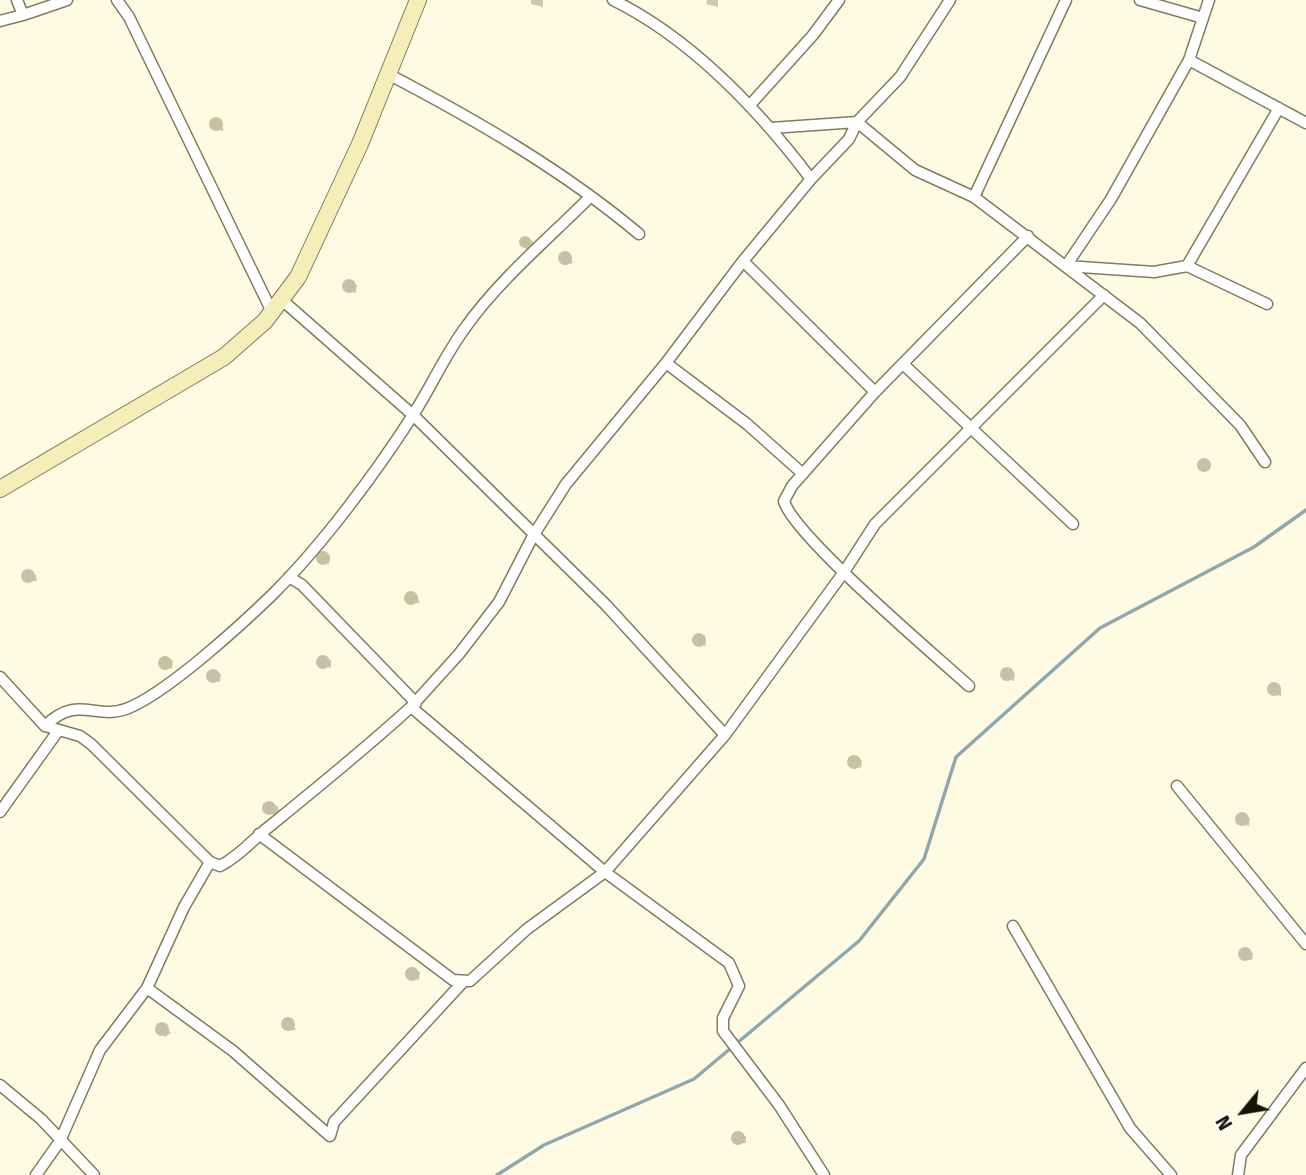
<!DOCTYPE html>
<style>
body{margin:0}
#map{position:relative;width:1306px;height:1175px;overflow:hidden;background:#fefbe2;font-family:"Fira Sans",sans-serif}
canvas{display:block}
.north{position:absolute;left:1208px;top:1077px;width:70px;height:70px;-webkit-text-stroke:5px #fff;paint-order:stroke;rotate:240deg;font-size:19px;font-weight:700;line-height:28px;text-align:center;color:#141308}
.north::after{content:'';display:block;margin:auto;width:24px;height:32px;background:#141308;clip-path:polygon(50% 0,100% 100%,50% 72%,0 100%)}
</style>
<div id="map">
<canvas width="1306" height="1175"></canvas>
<div class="north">N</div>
</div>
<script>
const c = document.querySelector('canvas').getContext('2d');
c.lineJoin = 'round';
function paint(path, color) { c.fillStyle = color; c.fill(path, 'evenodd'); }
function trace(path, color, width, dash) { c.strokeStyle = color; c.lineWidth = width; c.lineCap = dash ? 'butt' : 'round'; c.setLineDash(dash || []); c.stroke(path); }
paint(new Path2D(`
 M 531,0 L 543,0 L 543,7 L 531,4 Z
 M 707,0 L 718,0 L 718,7 L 706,4 Z
 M 212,121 L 223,123 L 223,131 L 211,128 Z
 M 523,239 L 531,240 L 535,243 L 527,251 L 521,241 Z
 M 568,253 L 573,263 L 565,265 L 561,254 Z
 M 346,282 L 357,285 L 356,293 L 345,290 Z
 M 1207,460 L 1211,466 L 1201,469 L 1199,463 Z
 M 324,553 L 330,556 L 329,564 L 318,561 Z
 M 25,573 L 36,575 L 37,581 L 26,581 Z
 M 416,594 L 420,603 L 409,603 L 408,595 Z
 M 704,636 L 706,646 L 694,643 L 695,637 Z
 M 166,657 L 173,661 L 172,669 L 161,666 L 161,659 Z
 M 319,659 L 331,660 L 331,668 L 319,665 Z
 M 1005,670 L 1015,673 L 1014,681 L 1003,678 Z
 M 211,672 L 221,674 L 220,682 L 209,680 Z
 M 1271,685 L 1281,688 L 1281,696 L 1269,693 Z
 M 852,757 L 862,760 L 861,768 L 850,765 Z
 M 266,803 L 278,806 L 279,812 L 274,815 L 265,811 Z
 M 1238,816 L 1250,818 L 1249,826 L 1238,823 Z
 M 1244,949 L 1253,953 L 1252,960 L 1241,958 Z
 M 408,970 L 420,972 L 419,980 L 408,977 Z
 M 291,1020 L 296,1030 L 288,1031 L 284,1021 Z
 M 164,1024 L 171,1033 L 165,1037 L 158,1027 Z
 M 734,1134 L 746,1136 L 746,1143 L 735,1143 Z`), '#0003');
trace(new Path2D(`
 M 497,1175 L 544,1145 L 694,1079 L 859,941 L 924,859 L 956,757 L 1100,628 L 1254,547 L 1306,510`), '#91a7af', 3.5);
paint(new Path2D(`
 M209 124a7 7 0 1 1 14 0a7 7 0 1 1-14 0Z
 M519 242a6 6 0 1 1 12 0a6 6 0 1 1-12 0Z
 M558 258a7 7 0 1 1 14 0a7 7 0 1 1-14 0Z
 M342 286a7 7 0 1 1 14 0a7 7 0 1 1-14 0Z
 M1197 465a7 7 0 1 1 14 0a7 7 0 1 1-14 0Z
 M316 558a7 7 0 1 1 14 0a7 7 0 1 1-14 0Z
 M21 576a7 7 0 1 1 14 0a7 7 0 1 1-14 0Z
 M404 598a7 7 0 1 1 14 0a7 7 0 1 1-14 0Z
 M692 640a7 7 0 1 1 14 0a7 7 0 1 1-14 0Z
 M316 662a7 7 0 1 1 14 0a7 7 0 1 1-14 0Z
 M158 663a7 7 0 1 1 14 0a7 7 0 1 1-14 0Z
 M1000 674a7 7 0 1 1 14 0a7 7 0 1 1-14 0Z
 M206 676a7 7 0 1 1 14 0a7 7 0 1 1-14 0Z
 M1267 689a7 7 0 1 1 14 0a7 7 0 1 1-14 0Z
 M847 762a7 7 0 1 1 14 0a7 7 0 1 1-14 0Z
 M262 808a7 7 0 1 1 14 0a7 7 0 1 1-14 0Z
 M1235 819a7 7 0 1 1 14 0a7 7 0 1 1-14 0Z
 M1238 954a7 7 0 1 1 14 0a7 7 0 1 1-14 0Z
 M405 974a7 7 0 1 1 14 0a7 7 0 1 1-14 0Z
 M281 1024a7 7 0 1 1 14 0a7 7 0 1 1-14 0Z
 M155 1029a7 7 0 1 1 14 0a7 7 0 1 1-14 0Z
 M731 1138a7 7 0 1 1 14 0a7 7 0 1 1-14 0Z`), '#c6c1a3');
const street = new Path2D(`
 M 17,0 L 23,15 L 67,0
 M 117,0 L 129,17 L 271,310
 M 613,0 C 692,39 758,109 811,179
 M 1140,0 L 1203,18
 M 1209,0 L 1189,60 L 1111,199 L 1066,266 L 1154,272 L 1187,266 L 1267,304
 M 0,21 L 23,15
 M 1189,60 L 1306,123
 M 388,74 C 476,120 564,171 639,234
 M 750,105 L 813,35 L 839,0
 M 771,128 L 857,122 L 915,170 L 974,197 L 1140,323 L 1240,425 L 1265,462
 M 974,197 L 1066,0
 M 743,261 L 875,392
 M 1187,266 L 1279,108
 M 282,300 L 413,415 L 606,605 L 725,735
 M 666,363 L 747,424 L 803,474
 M 903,364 L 1073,524
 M 289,577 L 302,585 L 416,703
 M 0,677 L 45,726 L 80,736 L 91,744 L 210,862 L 220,866 C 240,856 253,839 270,826 C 318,787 365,749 411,707 L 605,872 L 729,963 L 739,986 L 723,1018 L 723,1031 L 779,1105 L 824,1175
 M 969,686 C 935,655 793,535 784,501 L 792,486 L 875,392 L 1028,236
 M 411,707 L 459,654 L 499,602 L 533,536 L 566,484 L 666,363 L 743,261 L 811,179 L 849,139 L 857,122 L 900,77 L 950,0
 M 45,726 C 79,692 97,724 133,706 C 173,687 240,626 273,594 C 323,544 375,474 413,415 C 431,387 445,355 465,328 C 499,280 547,240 589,198
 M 1177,786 L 1306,944
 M 0,812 L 58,731
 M 259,834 L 453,980 L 470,981 L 527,929 L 605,872 L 725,735 L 844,572 L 875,524 L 1104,295
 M 1013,926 L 1130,1128 L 1171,1175
 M 147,988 L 233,1051 L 330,1136 L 334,1122 L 462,983
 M 0,1085 L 41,1119 L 94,1175
 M 36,1175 L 60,1141 L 100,1050 L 147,988 L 184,907 L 210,862
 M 1238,1175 L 1241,1155 L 1306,1068`);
const secondary = new Path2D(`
 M 0,489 L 224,357 L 265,321 L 298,277 L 360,144 L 418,0`);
trace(street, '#807c60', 13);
trace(secondary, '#807c60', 18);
trace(street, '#fff', 10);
trace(secondary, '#f5eeb9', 16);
</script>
